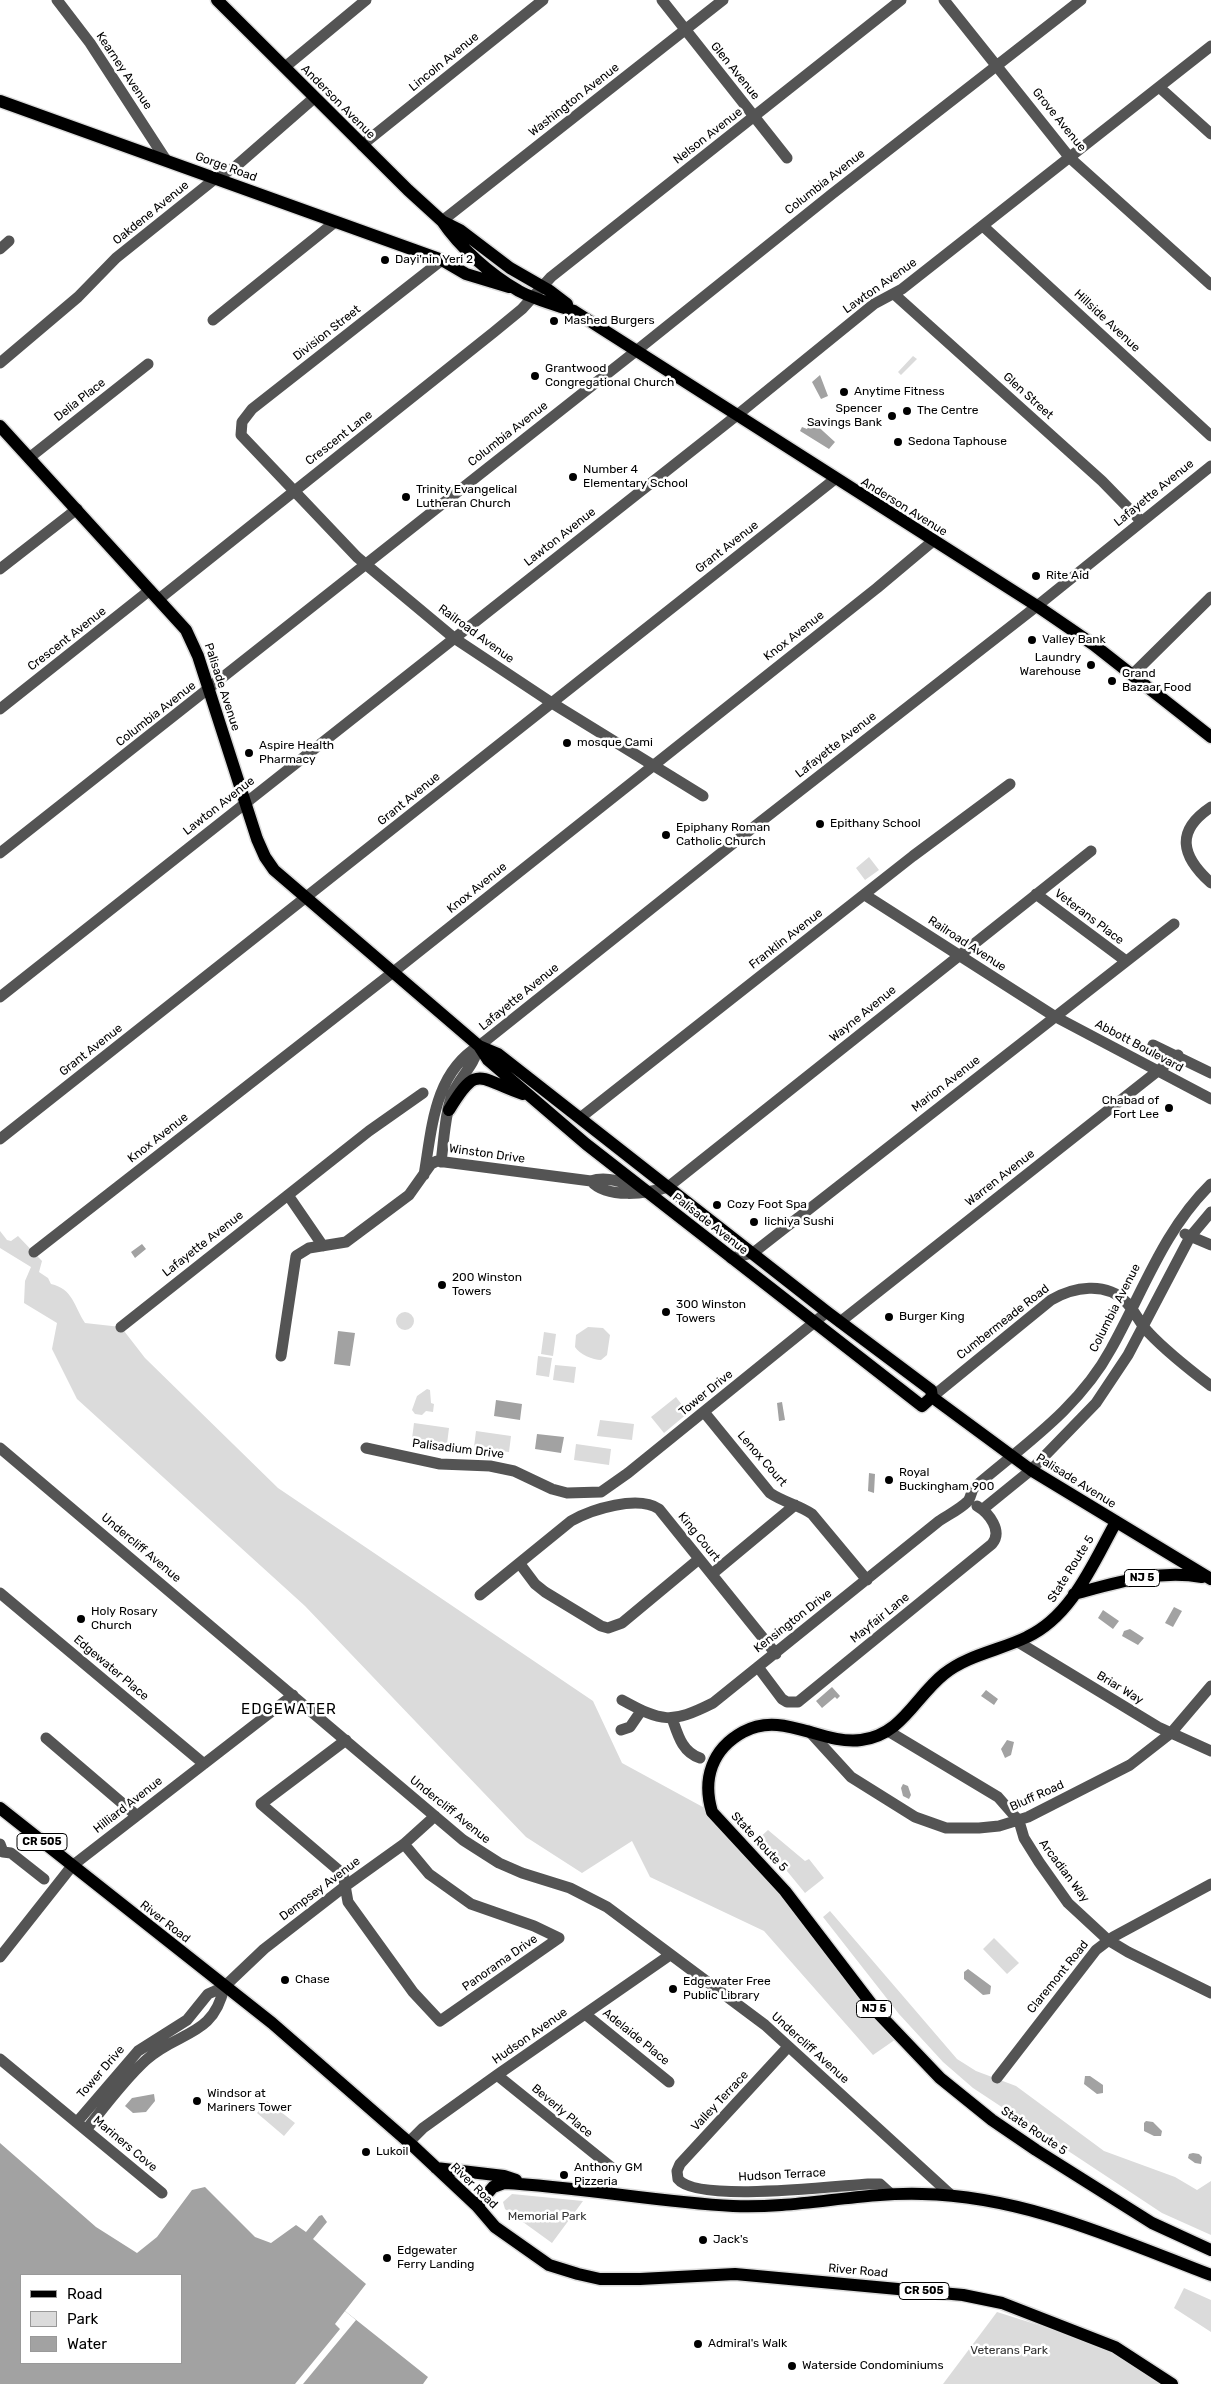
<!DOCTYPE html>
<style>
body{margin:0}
#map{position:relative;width:1211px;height:2384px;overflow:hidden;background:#fff;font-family:Rubik,sans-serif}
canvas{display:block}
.legend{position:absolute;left:20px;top:2274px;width:162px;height:90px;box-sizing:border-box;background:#fff;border:1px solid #999;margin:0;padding:6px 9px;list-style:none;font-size:15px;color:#000}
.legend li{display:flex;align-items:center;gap:10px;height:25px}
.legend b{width:25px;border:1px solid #999}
</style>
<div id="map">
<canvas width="1211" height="2384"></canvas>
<ul class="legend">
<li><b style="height:6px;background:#000"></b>Road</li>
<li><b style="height:14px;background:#dbdbdb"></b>Park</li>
<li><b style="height:14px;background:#a2a2a2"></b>Water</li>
</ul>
</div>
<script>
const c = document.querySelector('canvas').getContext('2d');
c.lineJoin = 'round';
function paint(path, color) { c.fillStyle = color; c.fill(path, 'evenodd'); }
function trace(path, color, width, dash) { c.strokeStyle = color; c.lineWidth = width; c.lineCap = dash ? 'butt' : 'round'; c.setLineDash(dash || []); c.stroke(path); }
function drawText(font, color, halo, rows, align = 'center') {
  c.font = font + ' Rubik,sans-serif'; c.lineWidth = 5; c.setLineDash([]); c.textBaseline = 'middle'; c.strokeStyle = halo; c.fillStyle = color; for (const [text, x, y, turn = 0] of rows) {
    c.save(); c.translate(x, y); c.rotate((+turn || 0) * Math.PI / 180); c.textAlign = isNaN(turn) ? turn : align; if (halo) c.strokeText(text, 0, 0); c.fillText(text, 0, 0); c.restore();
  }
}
paint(new Path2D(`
 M 913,356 L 917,359 L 901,375 L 898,372 Z
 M 869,857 L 879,870 L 865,880 L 856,868 Z
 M 0,1231 L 7,1240 L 11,1241 L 18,1236 L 42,1261 L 39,1272 L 48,1278 L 51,1284 C 73,1289 74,1306 85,1323 L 121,1327 L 145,1358 L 278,1488 L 593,1701 L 622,1763 L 712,1812 L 899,2037 L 873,2055 L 764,1931 L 650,1877 L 632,1841 L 582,1873 L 526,1837 L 305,1606 L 77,1399 L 52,1349 L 57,1323 L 24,1303 L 25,1281 L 31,1267 L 0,1248 Z
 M396 1321a9 9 0 1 1 18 0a9 9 0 1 1-18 0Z
 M 588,1327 L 603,1328 L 610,1335 L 607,1355 L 601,1360 C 593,1360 579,1354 575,1347 L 576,1335 Z
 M 544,1332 L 556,1334 L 553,1356 L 541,1354 Z
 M 538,1356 L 552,1358 L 549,1377 L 536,1375 Z
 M 555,1365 L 576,1367 L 574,1383 L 553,1380 Z
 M 427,1389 L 430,1390 L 431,1403 L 434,1404 L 433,1412 L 426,1411 L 422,1415 L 415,1414 L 412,1410 L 417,1396 Z
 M 676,1397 L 688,1413 L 664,1433 L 651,1417 Z
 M 600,1420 L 634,1424 L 632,1440 L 597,1436 Z
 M 414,1423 L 449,1428 L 447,1444 L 412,1439 Z
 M 476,1431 L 511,1436 L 509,1452 L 474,1447 Z
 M 576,1444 L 611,1449 L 609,1465 L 574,1460 Z
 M 768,1830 L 805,1861 L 809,1859 L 824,1878 L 805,1893 L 782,1865 L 756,1841 Z
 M 830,1911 L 957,2059 L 976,2071 L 1016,2086 L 1104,2151 L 1175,2177 L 1197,2190 L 1211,2181 L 1211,2235 L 1162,2213 L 973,2088 L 943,2062 L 899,2014 L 823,1917 Z
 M 994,1938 L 1019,1963 L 1007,1974 L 983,1949 Z
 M 267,2101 L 295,2123 L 284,2136 L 257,2113 Z
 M 512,2194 L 583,2201 L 552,2243 L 505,2209 L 503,2202 Z
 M 1184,2288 L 1211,2300 L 1211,2332 L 1174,2308 Z
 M 997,2312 L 1121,2351 L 1171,2384 L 943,2384 Z`), '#dbdbdb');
paint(new Path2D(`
 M 820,375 L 828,396 L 821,399 L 812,382 Z
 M 812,421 L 835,442 L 829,449 L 800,431 L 802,427 L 807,429 Z
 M 142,1244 L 146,1249 L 135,1258 L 131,1252 Z
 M 338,1331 L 355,1333 L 350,1366 L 334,1364 Z
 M 496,1400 L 522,1404 L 520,1420 L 494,1416 Z
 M 782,1402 L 785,1420 L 779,1421 L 777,1403 Z
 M 537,1434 L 564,1437 L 561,1453 L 535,1449 Z
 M 869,1473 L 875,1474 L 874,1493 L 868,1491 Z
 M 1174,1607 L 1182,1611 L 1173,1627 L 1165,1623 Z
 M 1103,1610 L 1119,1621 L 1113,1629 L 1098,1618 Z
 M 1130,1629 L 1144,1638 L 1138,1645 L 1122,1636 L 1124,1631 Z
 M 832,1687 L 840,1696 L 837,1699 L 835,1697 L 822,1708 L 816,1701 Z
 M 986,1690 L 998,1699 L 994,1705 L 981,1696 Z
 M 1007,1740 L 1014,1742 L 1011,1755 L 1005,1758 L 1001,1749 Z
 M 903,1784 L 908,1786 L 911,1795 L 909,1799 L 903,1796 L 901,1788 Z
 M 968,1969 L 991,1986 L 990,1994 L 983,1995 L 964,1979 L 964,1972 Z
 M 1085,2076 L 1090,2076 L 1103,2085 L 1103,2093 L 1097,2094 L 1084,2084 Z
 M 154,2094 L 155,2101 L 146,2112 L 133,2113 L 125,2106 L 132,2098 Z
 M 1146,2121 L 1153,2122 L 1162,2131 L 1161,2136 L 1154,2136 L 1144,2131 L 1144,2123 Z
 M 0,2143 L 96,2227 L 137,2253 L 157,2237 L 192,2190 L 205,2187 L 255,2237 L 271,2243 L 296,2225 L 306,2232 L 319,2216 L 322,2215 L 327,2222 L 313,2239 L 366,2284 L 345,2311 L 428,2377 L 423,2384 L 0,2384 ZM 21,2275 L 181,2275 L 181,2363 L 21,2363 Z
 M 1193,2153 L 1199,2154 L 1202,2157 L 1201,2164 L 1195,2163 L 1188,2158 L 1189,2154 Z`), '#a2a2a2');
paint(new Path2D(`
 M 345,2311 L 356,2320 L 303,2384 L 295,2384 L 340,2329 L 335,2324 Z`), '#fff');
const major = new Path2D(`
 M 217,0 L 408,190 L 442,221 L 460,230 L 510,268 L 550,291 L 567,304
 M 0,101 L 442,260 L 466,274 L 509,287
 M 442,221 C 460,248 491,275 519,291 C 536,300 556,305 574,311 L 1037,606 L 1094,645 L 1211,737
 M 0,426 L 186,630 L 198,656 L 257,839 L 265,857 L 274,870 L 479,1046 L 488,1060 L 586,1144 L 922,1406 L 932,1397
 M 479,1046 L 498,1054 L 827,1312 L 931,1390 L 932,1397 L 1031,1470 L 1211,1579
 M 449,1110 C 478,1062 478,1079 523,1094
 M 1116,1522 C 1093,1563 1072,1616 1027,1637 C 1001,1650 967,1655 944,1674 C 915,1697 902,1735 861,1740 C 821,1745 782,1710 743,1732 C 712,1749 702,1779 712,1812 L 785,1891 L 879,2014 L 940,2078 L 992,2120 L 1036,2150 L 1152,2223 L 1211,2250
 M 1074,1594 C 1115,1583 1159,1569 1202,1577
 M 0,1808 L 272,2023 L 413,2146 L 477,2206 L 495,2227 L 549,2265 L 578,2274 L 600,2279 L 640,2279 L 735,2274 L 963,2295 L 1002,2303 L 1115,2347 L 1172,2384
 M 436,2168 L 504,2176 L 516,2180
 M 477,2206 L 493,2187 L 504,2183 C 581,2187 657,2202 733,2206 C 796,2209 859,2192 922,2194 C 1024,2196 1117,2239 1211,2275`);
trace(major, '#dbdbdb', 15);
trace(new Path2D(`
 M 57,0 L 90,43 L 166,160
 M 662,0 L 787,158
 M 944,0 L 1070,158 L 1211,285
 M 285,67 L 366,0
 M 1159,87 L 1211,134
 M 362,145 L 543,0
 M 442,221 L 723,0
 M 984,227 L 1211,436
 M 0,249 L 9,241
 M 442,260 L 252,409 L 242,422 L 241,435 L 357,557 L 454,638 L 552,703 L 703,796
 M 894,294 L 1102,481 L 1141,521
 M 213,320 L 335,222
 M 0,363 L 78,297 L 116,258 L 216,178 L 235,167 L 314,98
 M 29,458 L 148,364
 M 0,569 L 77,509
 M 159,599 L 494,332 L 522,309 L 551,277 L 901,0
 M 1132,675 L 1211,597
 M 0,709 L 150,590
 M 1211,807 C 1175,831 1181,856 1211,883
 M 0,853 L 636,351 L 832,194 L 1081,0
 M 1036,894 L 1126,961
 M 865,895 L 1054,1016 L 1211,1099
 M 0,997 L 736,416 L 874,304 L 902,289 L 1211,46
 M 1153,1045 L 1211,1073
 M 580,1118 L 913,856 L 1010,784
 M 0,1139 L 835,479
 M 441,1162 C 444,1141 445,1111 453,1093 C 461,1075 473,1068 479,1046
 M 424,1175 C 432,1128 434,1073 479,1046 L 755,826 L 1037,606 L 1211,466
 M 591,1181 C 607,1199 647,1194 668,1187 L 1091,851
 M 288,1195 L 323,1246
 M 1185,1234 L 1211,1245
 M 34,1252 L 392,973 L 877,588 L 933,541
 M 731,1258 L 753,1253 L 1174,924
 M 840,1322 L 1178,1055
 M 121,1327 L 369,1131 L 423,1093
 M 281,1356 L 296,1256 L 309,1248 L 346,1242 L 409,1195 L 431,1164 L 437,1161 L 591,1181 C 607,1175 625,1183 640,1190
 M 932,1397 L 1051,1300 C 1073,1287 1106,1281 1126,1302 C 1135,1311 1140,1324 1149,1333 C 1167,1352 1190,1370 1211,1386
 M 704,1412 L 770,1493 C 783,1502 799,1505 812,1514 L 867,1580
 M 0,1448 L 463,1840 L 499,1863 L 522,1873 L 570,1888 L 607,1907 L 765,2025 L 951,2195
 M 366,1448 L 440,1464 L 490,1466 L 514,1471 L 552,1489 L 567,1493 L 601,1492 L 628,1473 L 827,1312
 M 983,1509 L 1031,1470 L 1096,1403 L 1128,1355 L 1190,1237 L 1211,1212
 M 520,1564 L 535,1584 L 545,1592 L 601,1626 L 608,1628 L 622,1623 L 699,1559
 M 712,1574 L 795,1505
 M 0,1593 L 204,1764
 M 480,1595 L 571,1521 C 592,1509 638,1495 659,1509 L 776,1654
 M 1018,1642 L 1158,1727 L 1211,1751
 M 758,1667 L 782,1699 L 787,1702 L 798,1702 L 992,1544 C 1003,1531 989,1513 977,1506
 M 622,1700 C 662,1722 671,1724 713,1703 L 939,1521 C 948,1515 960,1509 967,1502 C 972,1498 970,1490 976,1486 C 1025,1444 1079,1408 1111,1349 C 1143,1292 1163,1231 1211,1184
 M 672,1718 C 678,1735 682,1752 700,1758
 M 621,1730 L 630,1727 L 641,1711
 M 809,1731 L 851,1777 L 915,1817 L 946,1828 L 979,1828 L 999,1826 L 1028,1817 L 1130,1765 L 1171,1733 L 1211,1686
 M 888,1731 L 998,1797 L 1019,1821 L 1024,1838 L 1039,1862 L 1068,1903 L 1081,1915 L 1108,1940 L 1128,1952 L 1211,1993
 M 46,1738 L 136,1815
 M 346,1740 L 261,1804 L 343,1874 L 348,1902 L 413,1992 L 440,2021 L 559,1938 L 534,1926 L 471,1904 L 429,1874 L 404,1844
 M 0,1844 L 3,1852 L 11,1853 L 44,1879
 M 0,1957 L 72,1866 L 293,1695
 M 585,2014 L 669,2082
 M 788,2047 L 680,2164 L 677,2171 L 678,2179 C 696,2203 835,2186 868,2184 L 880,2184 L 891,2194
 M 0,2059 L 162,2193
 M 497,2075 L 611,2167
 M 997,2078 L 1096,1950 L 1113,1937 L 1211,1884
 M 77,2122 L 138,2051 L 187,2020 L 208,1994 L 224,1987 L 264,1949 L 344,1887 L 404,1844 L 435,1816
 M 86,2130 C 105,2106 124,2080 146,2060 C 178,2031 214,2037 224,1987
 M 409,2142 L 423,2128 L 497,2075 L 670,1955`), '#545454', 11);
trace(major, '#000', 12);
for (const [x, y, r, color] of [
 [385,260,5,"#000"],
 [554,321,5,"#000"],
 [535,376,5,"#000"],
 [844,392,5,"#000"],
 [907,411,5,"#000"],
 [892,416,5,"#000"],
 [898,442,5,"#000"],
 [573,477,5,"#000"],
 [406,497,5,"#000"],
 [1036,576,5,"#000"],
 [1032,640,5,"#000"],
 [1091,665,5,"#000"],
 [1112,681,5,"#000"],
 [567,743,5,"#000"],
 [249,753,5,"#000"],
 [820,824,5,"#000"],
 [666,835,5,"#000"],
 [1169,1108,5,"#000"],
 [717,1205,5,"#000"],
 [754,1222,5,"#000"],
 [442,1285,5,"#000"],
 [666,1312,5,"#000"],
 [889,1317,5,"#000"],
 [889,1480,5,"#000"],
 [81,1619,5,"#000"],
 [285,1980,5,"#000"],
 [673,1989,5,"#000"],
 [197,2101,5,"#000"],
 [366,2152,5,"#000"],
 [564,2175,5,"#000"],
 [703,2240,5,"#000"],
 [387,2258,5,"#000"],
 [698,2344,5,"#000"],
 [792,2366,5,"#000"]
]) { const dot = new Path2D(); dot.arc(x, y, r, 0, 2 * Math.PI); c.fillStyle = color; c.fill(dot); trace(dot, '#fff', 2); }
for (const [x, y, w] of [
 [1142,1578,35],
 [42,1842,50],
 [874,2009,35],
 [924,2291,50]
]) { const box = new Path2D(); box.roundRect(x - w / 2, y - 8.5, w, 17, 4); c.fillStyle = '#fff'; c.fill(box); trace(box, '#000', 1); }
drawText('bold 11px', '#000', null, [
 ["NJ 5",1142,1578],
 ["CR 505",42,1842],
 ["NJ 5",874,2009],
 ["CR 505",924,2291]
]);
drawText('12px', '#000', '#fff', [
 ["Lincoln Avenue",444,62,-39],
 ["Kearney Avenue",124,71,56],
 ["Glen Avenue",735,71,51],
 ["Washington Avenue",574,100,-38],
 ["Anderson Avenue",338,102,45],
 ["Grove Avenue",1059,120,51],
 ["Nelson Avenue",708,136,-38],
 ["Gorge Road",226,167,20],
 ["Columbia Avenue",825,182,-38],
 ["Oakdene Avenue",151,213,-39],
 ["Lawton Avenue",880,286,-35],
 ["Hillside Avenue",1107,321,43],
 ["Division Street",327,333,-38],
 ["Glen Street",1028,396,42],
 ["Delia Place",80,400,-38],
 ["Columbia Avenue",508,434,-38],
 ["Crescent Lane",339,438,-38],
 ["Lafayette Avenue",1154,493,-39],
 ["Anderson Avenue",904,507,32],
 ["Lawton Avenue",560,537,-38],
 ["Grant Avenue",727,547,-38],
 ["Railroad Avenue",476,634,36],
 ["Knox Avenue",794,636,-38],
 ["Crescent Avenue",67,639,-38],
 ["Palisade Avenue",222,687,72],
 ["Columbia Avenue",156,714,-38],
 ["Lafayette Avenue",836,745,-38],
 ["Grant Avenue",409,799,-39],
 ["Lawton Avenue",219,806,-38],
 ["Knox Avenue",477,888,-39],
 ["Veterans Place",1089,917,37],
 ["Franklin Avenue",786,939,-38],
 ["Railroad Avenue",967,944,33],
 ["Lafayette Avenue",519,997,-39],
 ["Wayne Avenue",863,1014,-39],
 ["Abbott Boulevard",1139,1046,28],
 ["Grant Avenue",91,1050,-38],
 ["Marion Avenue",946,1084,-38],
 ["Knox Avenue",158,1138,-38],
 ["Winston Drive",487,1154,8],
 ["Warren Avenue",1000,1178,-38],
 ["Palisade Avenue",710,1224,38],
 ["Lafayette Avenue",203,1244,-38],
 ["Columbia Avenue",1115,1308,-63],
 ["Cumbermeade Road",1003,1322,-38],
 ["Tower Drive",706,1393,-39],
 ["Palisadium Drive",458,1449,7],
 ["Lenox Court",762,1459,49],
 ["Palisade Avenue",1076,1481,32],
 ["King Court",699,1537,51],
 ["Undercliff Avenue",141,1548,40],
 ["State Route 5",1071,1569,-58],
 ["Mayfair Lane",880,1618,-39],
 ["Kensington Drive",793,1621,-38],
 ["Edgewater Place",111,1668,40],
 ["Briar Way",1120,1688,31],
 ["Bluff Road",1037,1796,-24],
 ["Hilliard Avenue",128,1805,-38],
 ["Undercliff Avenue",450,1810,39],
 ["State Route 5",759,1842,47],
 ["Arcadian Way",1064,1871,53],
 ["Dempsey Avenue",320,1889,-37],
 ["River Road",165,1922,38],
 ["Panorama Drive",500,1963,-35],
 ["Claremont Road",1058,1977,-51],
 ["Hudson Avenue",530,2036,-35],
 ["Adelaide Place",636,2037,39],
 ["Undercliff Avenue",810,2048,42],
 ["Tower Drive",101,2072,-49],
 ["Valley Terrace",720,2101,-47],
 ["Beverly Place",562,2111,40],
 ["State Route 5",1034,2131,34],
 ["Mariners Cove",125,2144,40],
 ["Hudson Terrace",782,2175,-3],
 ["River Road",474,2186,44],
 ["River Road",858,2271,5]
]);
drawText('12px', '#000', '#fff', [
 ["Dayi'nin Yeri 2",395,260],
 ["Mashed Burgers",564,321],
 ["Grantwood",545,369],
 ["Congregational Church",545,383],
 ["Anytime Fitness",854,392],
 ["Spencer",882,409,"right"],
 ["Savings Bank",882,423,"right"],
 ["The Centre",917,411],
 ["Sedona Taphouse",908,442],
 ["Number 4",583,470],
 ["Elementary School",583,484],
 ["Trinity Evangelical",416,490],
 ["Lutheran Church",416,504],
 ["Rite Aid",1046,576],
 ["Valley Bank",1042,640],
 ["Laundry",1081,658,"right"],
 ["Warehouse",1081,672,"right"],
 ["Grand",1122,674],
 ["Bazaar Food",1122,688],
 ["mosque Cami",577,743],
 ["Aspire Health",259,746],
 ["Pharmacy",259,760],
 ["Epithany School",830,824],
 ["Epiphany Roman",676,828],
 ["Catholic Church",676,842],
 ["Chabad of",1159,1101,"right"],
 ["Fort Lee",1159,1115,"right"],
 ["Cozy Foot Spa",727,1205],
 ["Iichiya Sushi",764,1222],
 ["200 Winston",452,1278],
 ["Towers",452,1292],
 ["300 Winston",676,1305],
 ["Towers",676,1319],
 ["Burger King",899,1317],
 ["Royal",899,1473],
 ["Buckingham 900",899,1487],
 ["Holy Rosary",91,1612],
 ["Church",91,1626],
 ["Chase",295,1980],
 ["Edgewater Free",683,1982],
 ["Public Library",683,1996],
 ["Windsor at",207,2094],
 ["Mariners Tower",207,2108],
 ["Lukoil",376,2152],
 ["Anthony GM",574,2168],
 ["Pizzeria",574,2182],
 ["Jack's",713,2240],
 ["Edgewater",397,2251],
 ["Ferry Landing",397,2265],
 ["Admiral's Walk",708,2344],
 ["Waterside Condominiums",802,2366]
], 'left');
drawText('12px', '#323232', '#fff', [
 ["Memorial Park",547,2217],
 ["Veterans Park",1009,2351]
]);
c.letterSpacing = '1px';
drawText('15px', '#000', '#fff', [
 ["EDGEWATER",289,1710]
]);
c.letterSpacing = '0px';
</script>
